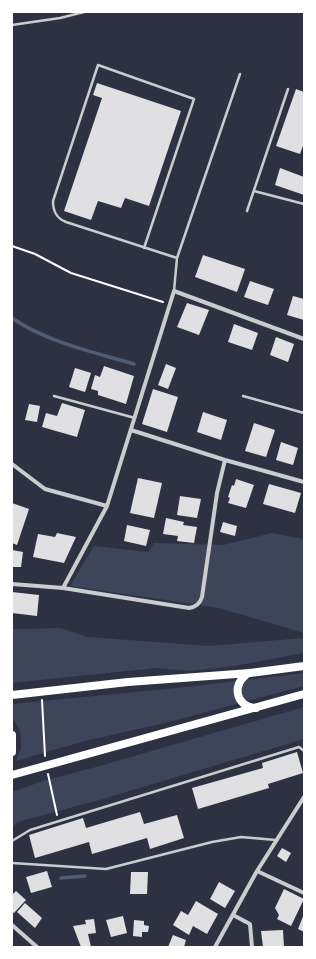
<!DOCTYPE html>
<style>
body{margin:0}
#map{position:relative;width:316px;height:959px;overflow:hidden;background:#2d3142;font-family:Rubik,sans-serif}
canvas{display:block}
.frame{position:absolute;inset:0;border:13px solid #fff;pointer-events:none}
</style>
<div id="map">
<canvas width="316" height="959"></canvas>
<div class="frame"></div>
</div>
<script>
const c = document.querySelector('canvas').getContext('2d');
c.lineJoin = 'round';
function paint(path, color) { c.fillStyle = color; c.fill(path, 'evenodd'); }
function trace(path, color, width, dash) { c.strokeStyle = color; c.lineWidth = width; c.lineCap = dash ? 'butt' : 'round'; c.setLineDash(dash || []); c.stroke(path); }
paint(new Path2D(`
 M 272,533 L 304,539 L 304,633 L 219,608 L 70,586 L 94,546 L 148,552 L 154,543 L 223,545 Z
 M 60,628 L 88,637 L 209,646 L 303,638 L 304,653 L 235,666 L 190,671 L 156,668 L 12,683 L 12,629 Z
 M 304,673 L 304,686 L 169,722 L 81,742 L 16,761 L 21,748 L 20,731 L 12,717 L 12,704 L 176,688 Z
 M 304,707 L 304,739 L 103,799 L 18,822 L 12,827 L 12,792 L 43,781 L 96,767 Z`), '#3c4559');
trace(new Path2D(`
 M 12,318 C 46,342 94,352 134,364
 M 61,878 L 85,876`), '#4f5d75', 3.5);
paint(new Path2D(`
 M 97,83 L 181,111 L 149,206 L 125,198 L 121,208 L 98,201 L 91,220 L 64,211 L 102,98 L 93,95 Z
 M 296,89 L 304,92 L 304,143 L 300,154 L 276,146 Z
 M 280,168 L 304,177 L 304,195 L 275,185 Z
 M 203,255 L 245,269 L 237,292 L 195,277 Z
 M 250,281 L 274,289 L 268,305 L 244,297 Z
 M 293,296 L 304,299 L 304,320 L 287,315 Z
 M 187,303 L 209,310 L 199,335 L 177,327 Z
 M 234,324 L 258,333 L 252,350 L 228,342 Z
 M 276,337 L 294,344 L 288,362 L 270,355 Z
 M 166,364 L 176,368 L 168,389 L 158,385 Z
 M 104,366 L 134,376 L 126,404 L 98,395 L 98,391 L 91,389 L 95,375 L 100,377 Z
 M 75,368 L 91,373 L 85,392 L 69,387 Z
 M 153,389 L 178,397 L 167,432 L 142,424 Z
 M 62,403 L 85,410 L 77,437 L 42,427 L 46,413 L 57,416 Z
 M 29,404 L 40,406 L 37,422 L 25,420 Z
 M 203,412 L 227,420 L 221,440 L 197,432 Z
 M 254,423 L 275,430 L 266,457 L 245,451 Z
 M 281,442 L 298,448 L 293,465 L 276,460 Z
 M 138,478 L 162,483 L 154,518 L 130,513 Z
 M 236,479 L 254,485 L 246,508 L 228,503 L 230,498 L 228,497 L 232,485 L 234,486 Z
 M 269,484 L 301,493 L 295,513 L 263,504 Z
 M 180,496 L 201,499 L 197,518 L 177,515 Z
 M 12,503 L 29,509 L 17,545 L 12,543 Z
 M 166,518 L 184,522 L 183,525 L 197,527 L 194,543 L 177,541 L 178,536 L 163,534 Z
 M 223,522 L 237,526 L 235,536 L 220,532 Z
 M 127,525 L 150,530 L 146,546 L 124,541 Z
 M 57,533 L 76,537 L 64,563 L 33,557 L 38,534 L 55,537 Z
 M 12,550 L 23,552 L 21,567 L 12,567 Z
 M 12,592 L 39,595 L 37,616 L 12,613 Z
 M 297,752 L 303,773 L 268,784 L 269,788 L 198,809 L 192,788 L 263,768 L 262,763 Z
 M 140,812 L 144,824 L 177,815 L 184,838 L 150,849 L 147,838 L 92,854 L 89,842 L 35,858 L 29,835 L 83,818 L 86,828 Z
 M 282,848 L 291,853 L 286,862 L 277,856 Z
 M 47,871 L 52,887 L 31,893 L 26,877 Z
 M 131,872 L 148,872 L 147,894 L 130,894 Z
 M 219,882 L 235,891 L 225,908 L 210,899 Z
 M 284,889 L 304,899 L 291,926 L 277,919 L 279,915 L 275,908 Z
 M 16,891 L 26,900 L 14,913 L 12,912 L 12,895 Z
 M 196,901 L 218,914 L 207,934 L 193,926 L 189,935 L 173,925 L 181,911 L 188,915 Z
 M 25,903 L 42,918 L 35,928 L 17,912 Z
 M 304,914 L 304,932 L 298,929 Z
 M 123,916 L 127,933 L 111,937 L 106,920 Z
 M 94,919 L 96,933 L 88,934 L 91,947 L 81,947 L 73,926 L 86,924 L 85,920 Z
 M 134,920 L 144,921 L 144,925 L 149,926 L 148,932 L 142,932 L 142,937 L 133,936 Z
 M 283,930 L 284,947 L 263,947 L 261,931 Z
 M 173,935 L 186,940 L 184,947 L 168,947 Z`), '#e0e0e3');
trace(new Path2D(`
 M 12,246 L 35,254 L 71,273 L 163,302
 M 42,700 L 45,756
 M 48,774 L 57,815`), '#fff', 2);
trace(new Path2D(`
 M 12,25 L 60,18 L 84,12
 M 254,191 L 304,204
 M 247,211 L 288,89
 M 144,248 L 194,99 L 98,65 L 53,201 C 53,211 56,218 66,222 L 177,258
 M 174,291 L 177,258 L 240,74
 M 54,396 L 135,418
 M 243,396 L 304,413
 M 12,841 L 30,830 L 299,747 L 304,751
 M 12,863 L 106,869 L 212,842 L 241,837 L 276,840`), '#caccd0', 2.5);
trace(new Path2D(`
 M 131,430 L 225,460 L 304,482
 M 12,464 L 45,489 L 107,506
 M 12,584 L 63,588 L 189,608 C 196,607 200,604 202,597 L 217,493 L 225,460
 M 63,588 L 107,506 L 174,291 L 304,339
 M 257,871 L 304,893
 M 233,915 L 250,924 L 252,947
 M 12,925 L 37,947
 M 215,947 L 257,871 L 304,797`), '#caccd0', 4);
trace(new Path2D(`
 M 249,673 C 231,683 235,707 256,708
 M 12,695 L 128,682 L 250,673 L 304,666
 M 12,735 L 12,752
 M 12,775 L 304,694`), '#fff', 8);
</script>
